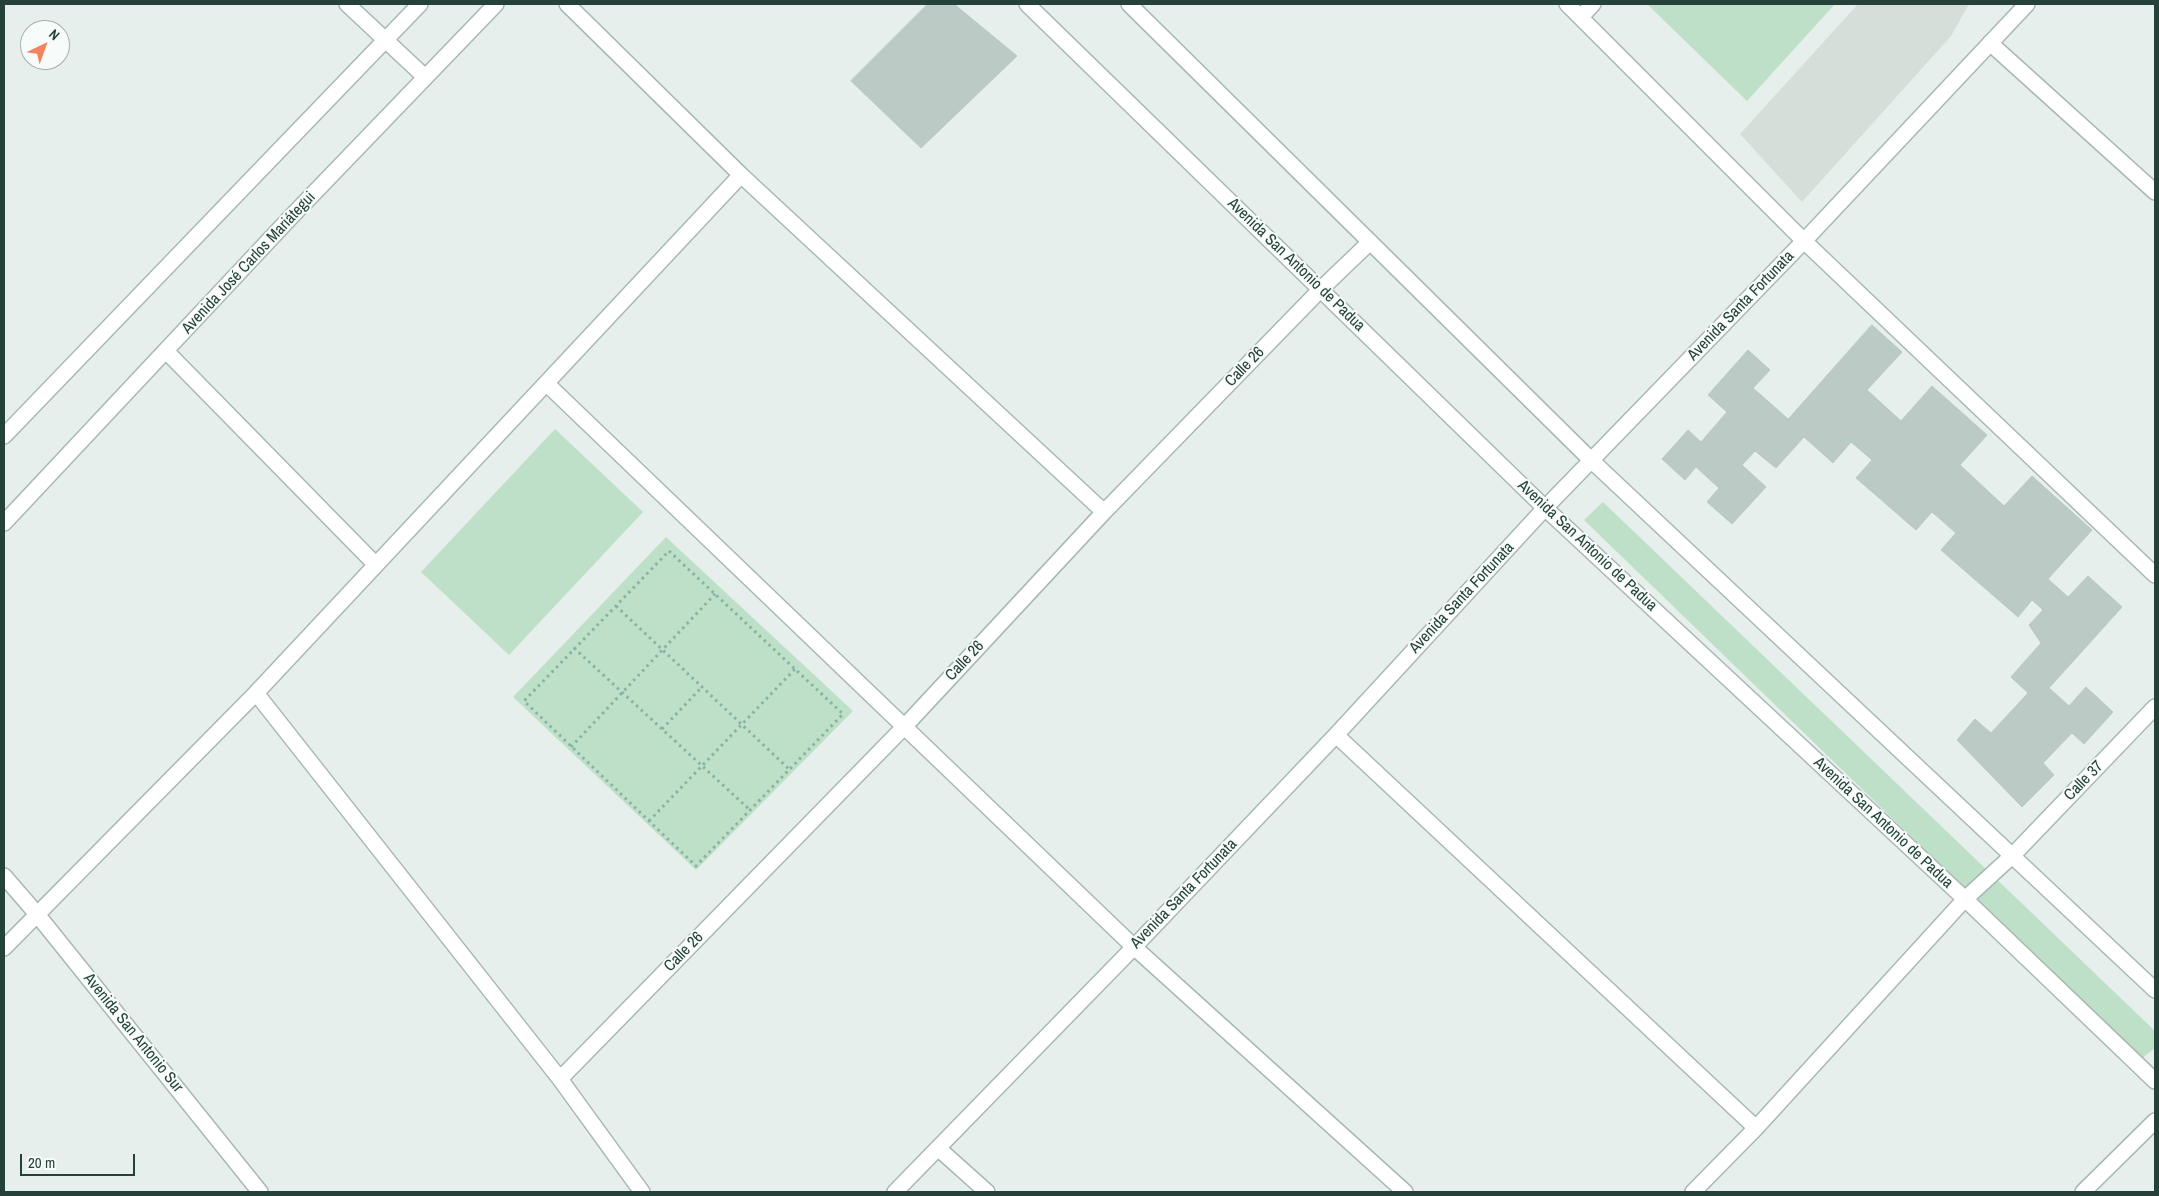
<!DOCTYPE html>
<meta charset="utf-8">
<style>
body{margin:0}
#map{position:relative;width:2159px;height:1196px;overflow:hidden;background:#e6efeb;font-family:"Archivo Narrow",sans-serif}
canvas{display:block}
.frame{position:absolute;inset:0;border:5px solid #24423a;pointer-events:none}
.north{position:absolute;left:20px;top:20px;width:50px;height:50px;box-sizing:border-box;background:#f7fbf9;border:1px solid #a3b1ad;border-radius:50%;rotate:42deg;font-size:14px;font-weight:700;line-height:20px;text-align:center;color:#24423a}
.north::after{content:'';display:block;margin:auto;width:18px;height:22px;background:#f4845f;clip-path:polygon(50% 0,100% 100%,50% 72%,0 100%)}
.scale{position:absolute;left:20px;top:1154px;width:115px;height:22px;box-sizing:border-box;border:2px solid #24423a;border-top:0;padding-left:6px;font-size:15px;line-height:18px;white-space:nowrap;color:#24423a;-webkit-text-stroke:4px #f7fbf9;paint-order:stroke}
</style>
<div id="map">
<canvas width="2159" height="1196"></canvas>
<div class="frame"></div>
<div class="north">N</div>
<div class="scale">20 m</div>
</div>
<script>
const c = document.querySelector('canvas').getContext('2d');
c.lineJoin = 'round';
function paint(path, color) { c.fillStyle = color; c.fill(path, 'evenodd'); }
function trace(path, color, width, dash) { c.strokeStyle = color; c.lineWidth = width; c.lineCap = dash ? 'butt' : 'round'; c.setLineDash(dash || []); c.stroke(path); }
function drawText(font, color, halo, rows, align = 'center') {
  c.font = font + ' "Archivo Narrow",sans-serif'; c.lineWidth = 4; c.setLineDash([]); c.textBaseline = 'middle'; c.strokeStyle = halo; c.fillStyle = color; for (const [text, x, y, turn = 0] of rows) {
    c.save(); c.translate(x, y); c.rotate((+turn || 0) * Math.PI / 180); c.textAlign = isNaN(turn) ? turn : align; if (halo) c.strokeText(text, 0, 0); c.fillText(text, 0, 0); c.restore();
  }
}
paint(new Path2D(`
 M 1858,4 L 1969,4 L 1951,36 L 1802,202 L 1740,134 Z`), '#d4dfda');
paint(new Path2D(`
 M 1647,4 L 1835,4 L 1747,101 Z
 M 555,429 L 643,512 L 509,655 L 421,572 Z
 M 1603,502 L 2155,1031 L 2155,1048 L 2141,1059 L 1584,520 Z
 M 666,537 L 853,711 L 696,870 L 513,697 Z`), '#bfe0c8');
const building = new Path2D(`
 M 928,4 L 954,4 L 1017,56 L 921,148 L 851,81 Z
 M 1872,325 L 1902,352 L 1867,390 L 1901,421 L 1932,386 L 1987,435 L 1960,465 L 2004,506 L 2032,476 L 2092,530 L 2048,579 L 2068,597 L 2088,576 L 2122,607 L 2049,688 L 2069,706 L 2086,687 L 2113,712 L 2084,744 L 2072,733 L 2043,763 L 2054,775 L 2022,807 L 1957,740 L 1975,719 L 1991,733 L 2028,693 L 2011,677 L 2041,643 L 2029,625 L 2043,610 L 2032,600 L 2018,617 L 1941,550 L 1956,533 L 1932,512 L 1916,530 L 1856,478 L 1872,460 L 1851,442 L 1833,463 L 1804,437 L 1776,468 L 1755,451 L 1742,465 L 1766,487 L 1732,524 L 1707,502 L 1719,488 L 1696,467 L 1685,480 L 1662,459 L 1688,430 L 1701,442 L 1727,412 L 1708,395 L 1748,350 L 1770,370 L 1753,388 L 1788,419 Z`);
paint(building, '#bbcac4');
trace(building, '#b8c9c2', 1);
const minor = new Path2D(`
 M 347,4 L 425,77
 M 567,4 L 741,175 L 1104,512
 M 1567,4 L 1804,241 L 2155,575
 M 1581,17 L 1593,4
 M 1990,43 L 2155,192
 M 166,351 L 376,565
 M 547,384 L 1134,947 L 1405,1192
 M 256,693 L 560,1079 L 642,1192
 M 1336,735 L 1756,1128
 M 4,948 L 256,693 L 741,175
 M 560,1079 L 905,726 L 1104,512 L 1321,289 L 1370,242
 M 939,1149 L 987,1192
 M 1693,1192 L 1756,1128 L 1965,899 L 2013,855 L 2155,707
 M 2083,1192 L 2155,1121`);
const tertiary = new Path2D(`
 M 1027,4 L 1545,508 L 1965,899 L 2155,1081
 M 1129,4 L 1592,461 L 2155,990
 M 4,436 L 420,4
 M 4,523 L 289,219 L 496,4
 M 4,876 L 36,913 L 260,1192
 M 895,1192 L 1134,947 L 1336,735 L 1545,508 L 1804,241 L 2027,4`);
trace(minor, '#a8b8b2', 18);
trace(tertiary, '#a8b8b2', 18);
trace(new Path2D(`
 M 669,551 L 843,714 L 696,866 L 524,701 Z
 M 616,606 L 789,769
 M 574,648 L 750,810
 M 662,729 L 702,687
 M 571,747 L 715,594
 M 649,821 L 795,669`), '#86b3a5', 3, [2.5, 4]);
trace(minor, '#fff', 15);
trace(tertiary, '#fff', 15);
drawText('16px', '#24423a', '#f7fbf9', [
 ["Avenida José Carlos Mariátegui",249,263,-47],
 ["Avenida San Antonio de Padua",1296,265,44],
 ["Avenida Santa Fortunata",1741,306,-46],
 ["Calle 26",1245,367,-46],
 ["Avenida San Antonio de Padua",1587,546,43],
 ["Avenida Santa Fortunata",1462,598,-47],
 ["Calle 26",965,661,-47],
 ["Calle 37",2084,781,-46],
 ["Avenida San Antonio de Padua",1883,823,43],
 ["Avenida Santa Fortunata",1184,894,-46],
 ["Calle 26",684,952,-46],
 ["Avenida San Antonio Sur",133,1033,51]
]);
</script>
